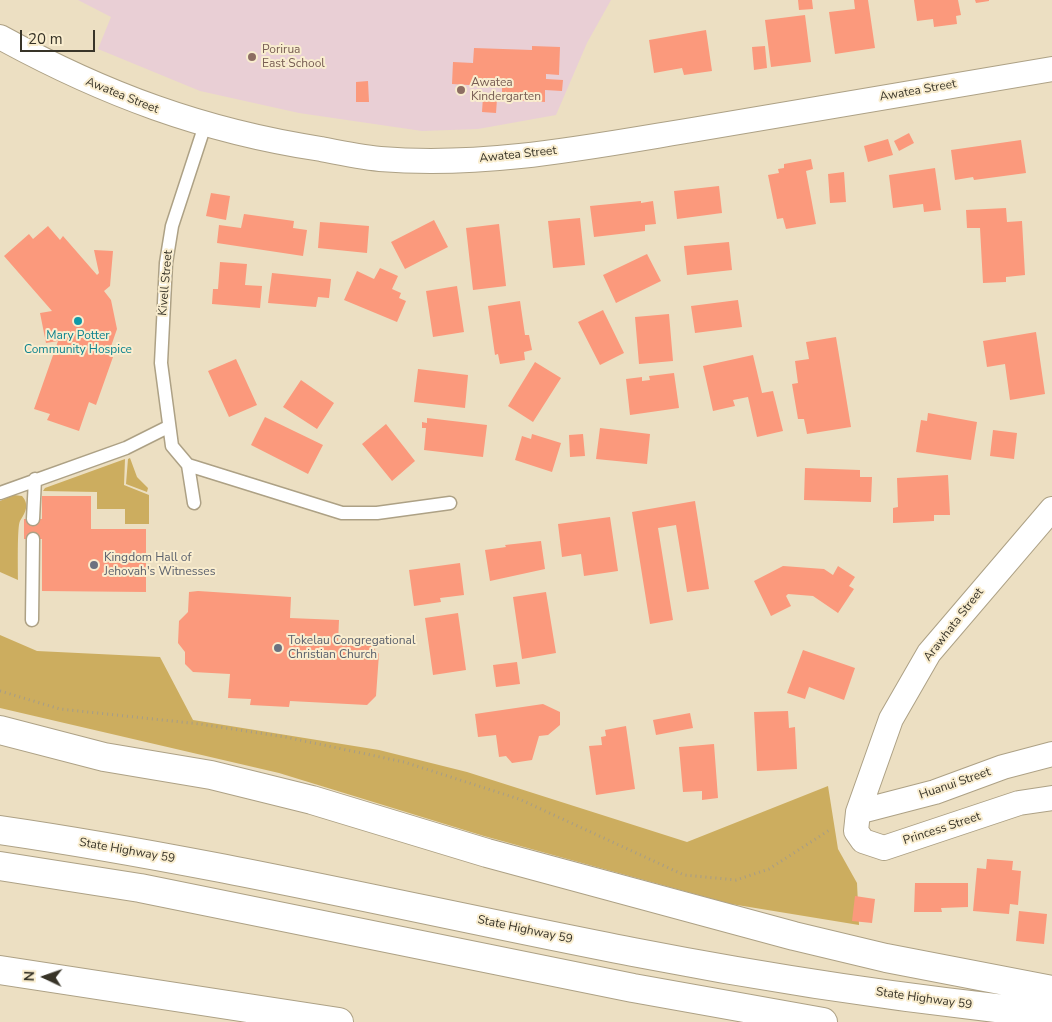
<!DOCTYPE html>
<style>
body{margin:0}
#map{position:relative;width:1052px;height:1022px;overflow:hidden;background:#ecdfc2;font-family:"Nunito Sans",sans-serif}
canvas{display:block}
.north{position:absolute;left:20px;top:952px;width:50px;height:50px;-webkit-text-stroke:4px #f9edcf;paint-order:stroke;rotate:273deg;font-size:14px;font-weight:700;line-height:20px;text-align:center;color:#383428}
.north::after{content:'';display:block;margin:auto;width:18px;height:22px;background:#383428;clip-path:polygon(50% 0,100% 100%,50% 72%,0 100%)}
.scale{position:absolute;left:20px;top:30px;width:75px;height:22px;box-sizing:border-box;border:2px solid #383428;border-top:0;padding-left:6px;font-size:15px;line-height:18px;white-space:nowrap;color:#383428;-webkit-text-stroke:4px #f9edcf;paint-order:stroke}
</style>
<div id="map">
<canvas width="1052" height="1022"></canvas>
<div class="north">N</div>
<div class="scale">20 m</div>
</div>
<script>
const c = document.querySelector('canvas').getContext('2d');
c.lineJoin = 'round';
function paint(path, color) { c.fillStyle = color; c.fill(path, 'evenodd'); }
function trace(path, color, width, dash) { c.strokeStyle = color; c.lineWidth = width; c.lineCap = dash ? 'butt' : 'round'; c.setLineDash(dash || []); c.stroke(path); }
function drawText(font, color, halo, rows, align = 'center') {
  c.font = font + ' "Nunito Sans",sans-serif'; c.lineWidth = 4; c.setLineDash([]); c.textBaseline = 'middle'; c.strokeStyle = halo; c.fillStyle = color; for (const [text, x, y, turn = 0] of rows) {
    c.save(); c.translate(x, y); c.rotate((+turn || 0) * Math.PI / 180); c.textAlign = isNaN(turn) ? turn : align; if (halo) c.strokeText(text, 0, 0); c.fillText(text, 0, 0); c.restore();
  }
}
paint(new Path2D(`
 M 78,0 L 611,0 L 587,43 L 556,115 L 478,129 L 422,131 L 299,113 L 200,91 L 98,49 L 111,17 Z`), '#e9cfd5');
paint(new Path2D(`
 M 130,458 L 137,477 L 148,488 L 147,492 L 126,484 L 128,459 Z
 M 125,459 L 124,485 L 149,495 L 149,524 L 125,524 L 125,509 L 97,509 L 97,492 L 43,491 L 45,488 Z
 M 14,495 L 22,496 C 30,505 25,513 20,521 C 17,526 18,570 18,580 L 0,572 L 0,501 Z
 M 0,635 L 37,651 L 160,657 L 193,720 L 379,750 L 467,772 L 687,842 L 828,786 L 838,849 L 857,883 L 859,925 L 731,904 L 484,836 L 279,773 L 0,708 Z`), '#ccad5f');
paint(new Path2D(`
 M 798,0 L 812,0 L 813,9 L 799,10 Z
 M 854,0 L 868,0 L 875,48 L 835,54 L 829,12 L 855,9 Z
 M 914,0 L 958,0 L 961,15 L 956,16 L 957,24 L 934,27 L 933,19 L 917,21 Z
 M 975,0 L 989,0 L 989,1 L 976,3 Z
 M 805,15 L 811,62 L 771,67 L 765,20 Z
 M 706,30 L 712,71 L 684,75 L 682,68 L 654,73 L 649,40 Z
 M 532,46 L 560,47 L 559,75 L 546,74 L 546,79 L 563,80 L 562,91 L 545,90 L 545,102 L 513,100 L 513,94 L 502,93 L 502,82 L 493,81 L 493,78 L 485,78 L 485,86 L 452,84 L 453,62 L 473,63 L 474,48 L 532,50 Z
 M 765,46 L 767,68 L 754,70 L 752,47 Z
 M 368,81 L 369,102 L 356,102 L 356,82 Z
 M 483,97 L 497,99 L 496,113 L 482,112 Z
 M 909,133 L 914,143 L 899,151 L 894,141 Z
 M 888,139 L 893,155 L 868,162 L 864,146 Z
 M 1021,140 L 1026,173 L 974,180 L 973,177 L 955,180 L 951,150 Z
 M 811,159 L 813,169 L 806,171 L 816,224 L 786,229 L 783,218 L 777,219 L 768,175 L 779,173 L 778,169 L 784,168 L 784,164 Z
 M 935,168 L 941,210 L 924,212 L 923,204 L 893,208 L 889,175 Z
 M 844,172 L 846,202 L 830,203 L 828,174 Z
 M 719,186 L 722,213 L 677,219 L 674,191 Z
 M 211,193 L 230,196 L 226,220 L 206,216 Z
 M 641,201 L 641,203 L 653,201 L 656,224 L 645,225 L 645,231 L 594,237 L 590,206 Z
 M 1006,208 L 1007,222 L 1022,221 L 1025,275 L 1006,277 L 1006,282 L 983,283 L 980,228 L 967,228 L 966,210 Z
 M 244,214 L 294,221 L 293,228 L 307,230 L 303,256 L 217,243 L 219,225 L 241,228 Z
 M 580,218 L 585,265 L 553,268 L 548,221 Z
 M 434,220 L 448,247 L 405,269 L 391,242 Z
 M 320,222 L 369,226 L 367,253 L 318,248 Z
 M 499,224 L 506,286 L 473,290 L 466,228 Z
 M 48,226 L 60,240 L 63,236 L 97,275 L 99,273 L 94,250 L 113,251 L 110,286 L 104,291 L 111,300 L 117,329 L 108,355 L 113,357 L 96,405 L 89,402 L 79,431 L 47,420 L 50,414 L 34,409 L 58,341 L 46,343 L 40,313 L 52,311 L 4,256 L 29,234 L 33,239 Z
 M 729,242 L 732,270 L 687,275 L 684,246 Z
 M 647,254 L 661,281 L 616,303 L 603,275 Z
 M 220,262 L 247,264 L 245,285 L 262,286 L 260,308 L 212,304 L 213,289 L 218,289 Z
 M 380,268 L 398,276 L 392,289 L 401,293 L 399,298 L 406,301 L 397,322 L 344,300 L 357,271 L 374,279 Z
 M 272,273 L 331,279 L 329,298 L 318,297 L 316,307 L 268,303 Z
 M 457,286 L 464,332 L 433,337 L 426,291 Z
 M 738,300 L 742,327 L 695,333 L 691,306 Z
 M 520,301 L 525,335 L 529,335 L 532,350 L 524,352 L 525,360 L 500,364 L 498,354 L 495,355 L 488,306 Z
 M 603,310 L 624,353 L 600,365 L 578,322 Z
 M 669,314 L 673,361 L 639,364 L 635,317 Z
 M 1036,332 L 1045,394 L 1010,400 L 1005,364 L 987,367 L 983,341 Z
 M 836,337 L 851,427 L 807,434 L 804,419 L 798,419 L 792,384 L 798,383 L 795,361 L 809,359 L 806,342 Z
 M 753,355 L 762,393 L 773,391 L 783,431 L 757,437 L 748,397 L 733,400 L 735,406 L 713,411 L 703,366 Z
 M 236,359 L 257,405 L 229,417 L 208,371 Z
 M 535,362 L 561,378 L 533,422 L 508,406 Z
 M 418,369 L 468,375 L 465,408 L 414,402 Z
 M 674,373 L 679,408 L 630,415 L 626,379 L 642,377 L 642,381 L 650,380 L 649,376 Z
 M 301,380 L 334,403 L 317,429 L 283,407 Z
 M 928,413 L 977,422 L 971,460 L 916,452 L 921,420 L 927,421 Z
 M 265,417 L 323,445 L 308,474 L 251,445 Z
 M 427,418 L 487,425 L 483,457 L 424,450 L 426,428 L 422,428 L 422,422 L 427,423 Z
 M 386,424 L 415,461 L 392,481 L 362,444 Z
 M 600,428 L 650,434 L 647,464 L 596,459 Z
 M 993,430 L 1017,433 L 1014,459 L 990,456 Z
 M 532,434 L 561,443 L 552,472 L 515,460 L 522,436 L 531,439 Z
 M 583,434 L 585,456 L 570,457 L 569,435 Z
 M 805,468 L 860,470 L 860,477 L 872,477 L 871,502 L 804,500 Z
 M 948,475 L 950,515 L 934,515 L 934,521 L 893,523 L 893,508 L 898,507 L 897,478 Z
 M 42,496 L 91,496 L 91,529 L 146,529 L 146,592 L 42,591 L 42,539 L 24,539 L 24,519 L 42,519 Z
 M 695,501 L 709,589 L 687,592 L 676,525 L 658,528 L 673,620 L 650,624 L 632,512 Z
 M 610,517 L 618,571 L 584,576 L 581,554 L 562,557 L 558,524 Z
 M 541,541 L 545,569 L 490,581 L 485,550 L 506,547 L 505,545 Z
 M 460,563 L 464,595 L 440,598 L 441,602 L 414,606 L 409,570 Z
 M 783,566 L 824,569 L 833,575 L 838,566 L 855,577 L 849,586 L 854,589 L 838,613 L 813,596 L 788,594 L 786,596 L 791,606 L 771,616 L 754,581 Z
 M 198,591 L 291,597 L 290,618 L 339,620 L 338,643 L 351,644 L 351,640 L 367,641 L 367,645 L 371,645 L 379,654 L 376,696 L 367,705 L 290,701 L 289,707 L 250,705 L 251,699 L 228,698 L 230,674 L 193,672 L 185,664 L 185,652 L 178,643 L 179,621 L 188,612 L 189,592 Z
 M 546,592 L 556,653 L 522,659 L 513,597 Z
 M 458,613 L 466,670 L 433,675 L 425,618 Z
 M 803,650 L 855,668 L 844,700 L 809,687 L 805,699 L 787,693 Z
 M 517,662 L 520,684 L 496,687 L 493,665 Z
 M 543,704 L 560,712 L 560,725 L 548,735 L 539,736 L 532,760 L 512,763 L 506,756 L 499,757 L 496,735 L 478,737 L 475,714 Z
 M 788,711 L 789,728 L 795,727 L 797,769 L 757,771 L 754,712 Z
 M 690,713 L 693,728 L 656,735 L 653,720 Z
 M 626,726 L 635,789 L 596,795 L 589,746 L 602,745 L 601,737 L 606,736 L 605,730 Z
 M 714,744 L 718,798 L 702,800 L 702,791 L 683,792 L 679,747 Z
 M 987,859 L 1013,861 L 1012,870 L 1021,871 L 1018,905 L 1010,904 L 1009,914 L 973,911 L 977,868 L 986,869 Z
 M 915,883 L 968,883 L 968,907 L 941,908 L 942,912 L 914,912 Z
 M 855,896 L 875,899 L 872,923 L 852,921 Z
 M 1019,911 L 1047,914 L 1044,944 L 1016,941 Z`), '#fb997c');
const lane = new Path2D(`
 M 188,465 L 342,513 L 377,513 L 450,503
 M 0,493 L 126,448 L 168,427
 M 194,503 L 188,465 L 172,446 L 161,363 L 166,263 L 172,226 L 205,125
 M 33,519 L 35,479
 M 32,620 L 33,539`);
const street = new Path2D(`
 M 0,37 C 104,94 203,131 321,149 C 341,153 360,157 380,159 C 487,168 594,146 698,129 C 816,109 934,89 1052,69
 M 1052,509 L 929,653 L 891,719 L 858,812 L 856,831 L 863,841 L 884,848 L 1019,803 L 1052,798
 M 858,812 L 935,792 L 1003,767 L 1052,754`);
const primary = new Path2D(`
 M 0,730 L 104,757 L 211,775 L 312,800 L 487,853 L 794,936 L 886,958 L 1052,990
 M 0,830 C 213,861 422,911 633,952 C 771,979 912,1000 1052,1014
 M 0,866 L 140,888 L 633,988 L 823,1022
 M 0,970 L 339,1022`);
trace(lane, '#ada185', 15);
trace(street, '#ada185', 26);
trace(primary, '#ada185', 30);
trace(new Path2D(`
 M 0,691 L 60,709 L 200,724 L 285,737 L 404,762 L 519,799 L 684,875 L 736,880 L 769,869 L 831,829`), '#a79d87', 3, [1, 4]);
trace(lane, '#fff', 12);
trace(street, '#fff', 24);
trace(primary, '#fff', 28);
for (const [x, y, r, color] of [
 [252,57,5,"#8d6e63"],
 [461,90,5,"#8d6e63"],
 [78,321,5,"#0f9aa8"],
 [94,565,5,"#6b7280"],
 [278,648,5,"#6b7280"]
]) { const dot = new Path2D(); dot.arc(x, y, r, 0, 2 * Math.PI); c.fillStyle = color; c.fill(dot); trace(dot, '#f9edcf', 2); }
drawText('12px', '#785e54', '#f9edcf', [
 ["Porirua",262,50],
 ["East School",262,64],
 ["Awatea",471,83],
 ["Kindergarten",471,97]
], 'left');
drawText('12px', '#383428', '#f9edcf', [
 ["Awatea Street",918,91,-10],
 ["Awatea Street",122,96,22],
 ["Awatea Street",518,155,-6],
 ["Kivell Street",166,283,-85],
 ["Arawhata Street",954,625,-52],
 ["Huanui Street",955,784,-19],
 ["Princess Street",942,829,-18],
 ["State Highway 59",127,851,10],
 ["State Highway 59",525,930,12],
 ["State Highway 59",924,999,8]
]);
drawText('12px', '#0d838f', '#f9edcf', [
 ["Mary Potter",78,336],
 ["Community Hospice",78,350]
]);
drawText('12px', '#5b616d', '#f9edcf', [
 ["Kingdom Hall of",104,558],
 ["Jehovah's Witnesses",104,572],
 ["Tokelau Congregational",288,641],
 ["Christian Church",288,655]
], 'left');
</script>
